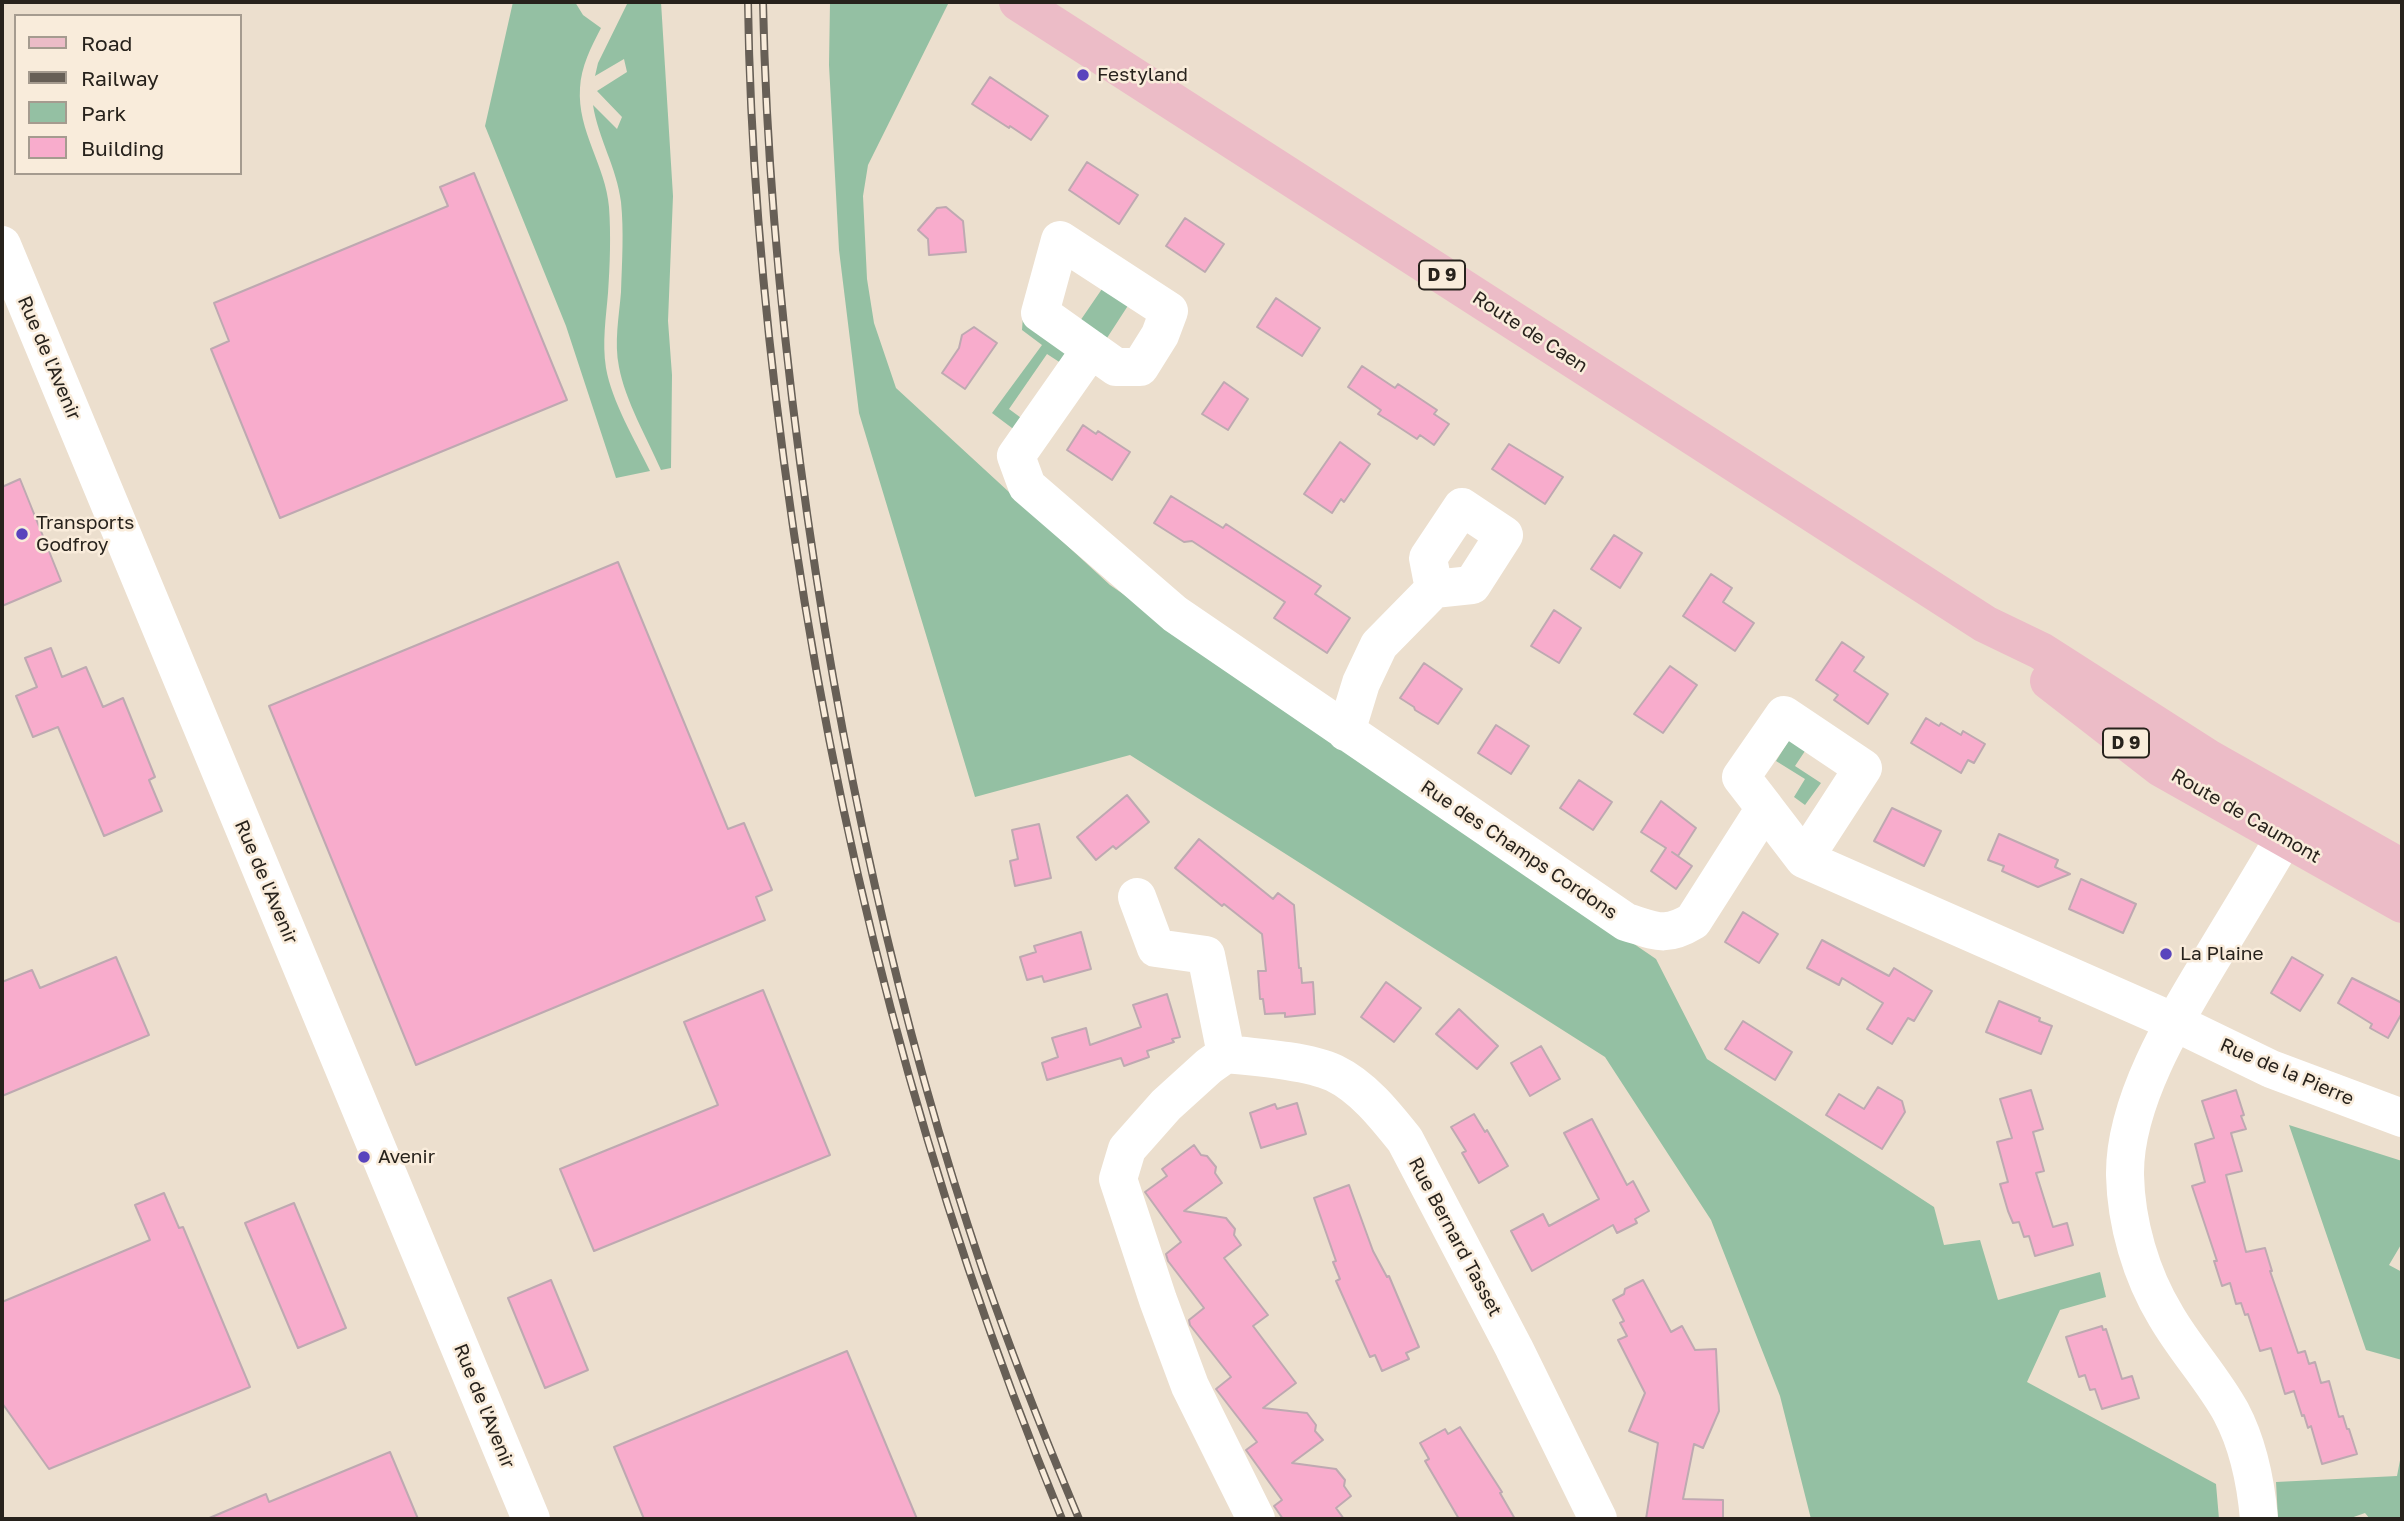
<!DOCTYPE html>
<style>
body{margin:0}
#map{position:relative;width:2404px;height:1521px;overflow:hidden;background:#ecdfce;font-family:"Golos Text",sans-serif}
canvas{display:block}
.frame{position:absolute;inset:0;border:4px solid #27221c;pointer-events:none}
.legend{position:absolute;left:14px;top:14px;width:228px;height:161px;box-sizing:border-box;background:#f9ecdb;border:2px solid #a59b8f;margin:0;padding:9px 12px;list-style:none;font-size:21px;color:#27221c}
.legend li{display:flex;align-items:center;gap:14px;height:35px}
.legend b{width:35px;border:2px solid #a59b8f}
</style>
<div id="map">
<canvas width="2404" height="1521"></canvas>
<div class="frame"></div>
<ul class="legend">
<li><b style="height:9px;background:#ecbcc7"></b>Road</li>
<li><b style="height:9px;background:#675f56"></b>Railway</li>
<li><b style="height:19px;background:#94c0a3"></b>Park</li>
<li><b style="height:19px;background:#f8accc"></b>Building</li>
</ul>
</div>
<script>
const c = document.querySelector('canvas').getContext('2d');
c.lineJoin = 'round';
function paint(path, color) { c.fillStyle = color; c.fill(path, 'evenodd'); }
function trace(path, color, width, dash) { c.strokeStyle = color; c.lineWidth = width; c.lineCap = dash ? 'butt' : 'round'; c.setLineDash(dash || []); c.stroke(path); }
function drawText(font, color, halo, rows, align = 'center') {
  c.font = font + ' "Golos Text",sans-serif'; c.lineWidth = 5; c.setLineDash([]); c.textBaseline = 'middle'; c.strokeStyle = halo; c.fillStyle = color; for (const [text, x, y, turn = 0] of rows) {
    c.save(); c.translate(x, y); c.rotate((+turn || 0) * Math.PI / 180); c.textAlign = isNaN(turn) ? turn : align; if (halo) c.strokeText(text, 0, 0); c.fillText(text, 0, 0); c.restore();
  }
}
paint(new Path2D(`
 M 513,2 L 575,2 L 583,15 L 601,28 C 591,47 581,67 580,88 C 577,131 606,166 609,207 C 611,235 610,265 608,293 C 606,318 602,342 606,368 C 612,402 635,440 650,471 L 616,478 L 566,326 L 485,126 Z
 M 628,2 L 661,2 L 673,196 L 668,321 L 672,375 L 671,468 L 661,470 C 647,438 625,400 619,367 C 614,342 619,317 621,292 C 622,263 624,231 621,202 C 617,168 598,138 593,105 L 617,129 L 622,117 L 597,91 L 627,72 L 624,59 L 595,76 L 598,63 Z
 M 830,2 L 949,2 L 868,165 L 863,196 L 867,279 L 874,323 L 896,388 L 1110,585 L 1656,959 L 1707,1059 L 1934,1207 L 1944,1245 L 1980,1240 L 1998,1300 L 2100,1272 L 2106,1297 L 2060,1310 L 2027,1382 L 2216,1484 L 2219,1519 L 2010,1519 L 1971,1517 L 1969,1519 L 1811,1519 L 1780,1396 L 1711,1220 L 1605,1057 L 1130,755 L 975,797 L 859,413 L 839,250 L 829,65 Z
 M 1104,286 L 1129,304 L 1107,338 L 1080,321 Z
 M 1023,316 L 1068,349 L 1067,367 L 1047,354 L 1009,409 L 1028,423 L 1016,431 L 992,413 L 1042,345 L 1022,330 Z
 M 1791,737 L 1807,748 L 1795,766 L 1821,783 L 1805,805 L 1794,797 L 1805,779 L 1776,761 Z
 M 2289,1125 L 2402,1161 L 2402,1243 L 2389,1265 L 2402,1272 L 2402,1360 L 2366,1350 Z
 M 2402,1450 L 2402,1519 L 2370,1519 L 2365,1513 L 2348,1519 L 2278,1519 L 2276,1482 L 2397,1476 Z`), '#94c0a3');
const building = new Path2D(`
 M 990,77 L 1048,116 L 1031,140 L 1010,126 L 1009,128 L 972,104 Z
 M 1087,162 L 1138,195 L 1119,224 L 1069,190 Z
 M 474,173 L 567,400 L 280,518 L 211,349 L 229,341 L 214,303 L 448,206 L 440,187 Z
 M 946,207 L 963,221 L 966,252 L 929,255 L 928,239 L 918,230 L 937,208 Z
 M 1185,218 L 1224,244 L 1205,272 L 1166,246 Z
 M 1276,298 L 1320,328 L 1302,356 L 1257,327 Z
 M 974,327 L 997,343 L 965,389 L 942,373 L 959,348 L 962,335 Z
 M 1362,366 L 1395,388 L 1398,384 L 1437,410 L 1434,414 L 1449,424 L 1434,445 L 1420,435 L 1417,439 L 1391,422 L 1378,414 L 1381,410 L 1348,387 Z
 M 1224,382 L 1248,399 L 1228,430 L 1202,414 Z
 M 1083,425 L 1096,434 L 1098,431 L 1130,452 L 1112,480 L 1067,450 Z
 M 1340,442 L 1370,464 L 1344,502 L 1341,499 L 1332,513 L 1304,494 Z
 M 1509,444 L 1563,477 L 1545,504 L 1492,469 Z
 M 20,479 L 61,581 L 2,606 L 2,487 Z
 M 1171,496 L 1223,528 L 1226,524 L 1321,586 L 1315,594 L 1350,618 L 1327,653 L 1274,618 L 1285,602 L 1192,541 L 1184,542 L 1154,523 Z
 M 1614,535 L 1642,553 L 1620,588 L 1591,569 Z
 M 618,562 L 728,829 L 744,823 L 772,890 L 756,897 L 765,920 L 416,1065 L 269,706 Z
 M 1711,574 L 1732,588 L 1723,602 L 1754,623 L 1735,651 L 1683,616 Z
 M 1554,610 L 1581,628 L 1559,663 L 1531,646 Z
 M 1842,642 L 1864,657 L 1854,671 L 1888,694 L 1868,724 L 1834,700 L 1838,695 L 1816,680 Z
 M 51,648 L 62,677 L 86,667 L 103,707 L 123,698 L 155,777 L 149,780 L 162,811 L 104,836 L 58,727 L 33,737 L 16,696 L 37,687 L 25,658 Z
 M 1424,663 L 1462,689 L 1438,724 L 1415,710 L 1414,707 L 1400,698 Z
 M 1670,666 L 1697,685 L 1663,733 L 1634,714 Z
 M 1926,718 L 1939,726 L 1941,723 L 1961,735 L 1963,731 L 1985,744 L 1974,763 L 1968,760 L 1961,773 L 1911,743 Z
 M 1496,725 L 1529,746 L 1511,774 L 1478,753 Z
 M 1579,780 L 1612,802 L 1593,830 L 1560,808 Z
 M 1127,795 L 1149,822 L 1116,849 L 1113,846 L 1096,860 L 1077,837 Z
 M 1661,801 L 1696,828 L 1678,856 L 1672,852 L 1692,866 L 1676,889 L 1651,871 L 1666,848 L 1641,832 Z
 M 1892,808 L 1941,831 L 1924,866 L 1874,841 Z
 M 1039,824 L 1051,878 L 1015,886 L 1010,861 L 1018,859 L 1012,830 Z
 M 1999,834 L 2058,860 L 2055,867 L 2070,874 L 2038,887 L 2002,871 L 2004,866 L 1988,860 Z
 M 1199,839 L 1273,899 L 1278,893 L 1294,905 L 1299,968 L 1301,968 L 1302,983 L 1313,982 L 1315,1014 L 1285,1017 L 1285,1013 L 1265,1014 L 1263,999 L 1260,999 L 1258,971 L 1266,971 L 1262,934 L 1224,904 L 1222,906 L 1175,868 Z
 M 2081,879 L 2136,904 L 2123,933 L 2069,909 Z
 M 1743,912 L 1778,934 L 1759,963 L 1725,942 Z
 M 1081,932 L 1091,969 L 1044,982 L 1042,976 L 1027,980 L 1020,957 L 1036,952 L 1034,946 Z
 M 1822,940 L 1889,976 L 1894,968 L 1932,991 L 1914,1021 L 1908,1018 L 1892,1044 L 1867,1029 L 1883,1003 L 1842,978 L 1839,985 L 1807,968 Z
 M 116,957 L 149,1035 L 2,1096 L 2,982 L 32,970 L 40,988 Z
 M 2292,957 L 2323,975 L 2300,1011 L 2271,993 Z
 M 2352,978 L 2402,1003 L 2402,1013 L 2388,1038 L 2370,1028 L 2372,1024 L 2338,1003 Z
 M 1386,982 L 1421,1008 L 1394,1042 L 1361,1017 Z
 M 763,990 L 830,1155 L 594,1251 L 560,1169 L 718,1105 L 684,1022 Z
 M 1167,994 L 1180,1037 L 1172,1039 L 1174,1042 L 1147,1051 L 1149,1057 L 1124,1066 L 1121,1058 L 1047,1080 L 1042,1063 L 1058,1057 L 1052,1038 L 1086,1028 L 1090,1045 L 1141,1027 L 1133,1005 Z
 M 1999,1001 L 2040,1018 L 2039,1021 L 2052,1026 L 2041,1054 L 1986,1032 Z
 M 1459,1009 L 1498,1046 L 1477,1069 L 1436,1034 Z
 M 1743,1021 L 1792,1052 L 1775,1080 L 1725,1049 Z
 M 1541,1046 L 1560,1079 L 1530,1096 L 1511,1063 Z
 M 1878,1087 L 1902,1101 L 1905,1112 L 1882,1149 L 1826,1115 L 1839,1094 L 1864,1109 Z
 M 2031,1090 L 2043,1129 L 2033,1132 L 2044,1171 L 2036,1173 L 2053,1227 L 2067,1223 L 2073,1245 L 2035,1256 L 2029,1236 L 2024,1237 L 2019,1222 L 2013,1223 L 2008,1211 L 2000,1184 L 2008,1182 L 1997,1142 L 2012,1138 L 2000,1099 Z
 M 2236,1090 L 2244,1115 L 2241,1116 L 2246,1129 L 2231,1133 L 2242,1171 L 2226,1175 L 2246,1252 L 2265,1248 L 2272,1271 L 2270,1271 L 2298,1353 L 2305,1351 L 2309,1364 L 2315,1362 L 2321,1383 L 2329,1381 L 2339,1417 L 2343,1416 L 2347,1429 L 2349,1429 L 2357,1454 L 2322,1464 L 2311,1426 L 2308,1428 L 2304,1415 L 2302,1416 L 2294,1391 L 2285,1394 L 2271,1348 L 2260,1351 L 2248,1314 L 2245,1315 L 2241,1303 L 2236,1304 L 2230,1283 L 2222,1286 L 2214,1261 L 2217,1261 L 2192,1186 L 2205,1182 L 2195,1144 L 2214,1138 L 2202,1101 Z
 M 1297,1103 L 1306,1134 L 1261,1148 L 1250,1113 L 1275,1104 L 1277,1109 Z
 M 1474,1114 L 1485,1132 L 1487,1130 L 1508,1166 L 1479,1183 L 1462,1153 L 1466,1151 L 1451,1127 Z
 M 1592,1119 L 1627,1185 L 1633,1181 L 1649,1211 L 1635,1219 L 1637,1223 L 1617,1233 L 1613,1225 L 1532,1271 L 1511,1231 L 1543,1214 L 1549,1226 L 1599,1199 L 1564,1133 Z
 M 1194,1145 L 1201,1155 L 1207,1156 L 1216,1167 L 1215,1173 L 1222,1183 L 1184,1211 L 1226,1218 L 1235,1229 L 1234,1235 L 1241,1245 L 1224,1258 L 1268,1315 L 1253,1326 L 1296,1383 L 1263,1408 L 1307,1413 L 1316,1425 L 1315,1431 L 1323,1440 L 1292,1463 L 1336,1469 L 1345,1480 L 1344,1486 L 1351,1496 L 1336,1508 L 1344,1519 L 1283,1519 L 1274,1506 L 1282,1500 L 1246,1450 L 1257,1442 L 1216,1389 L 1231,1377 L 1190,1325 L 1189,1320 L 1204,1308 L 1168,1261 L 1166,1254 L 1181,1242 L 1145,1192 L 1167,1176 L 1162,1169 Z
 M 1349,1185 L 1373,1251 L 1387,1277 L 1389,1276 L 1419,1347 L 1406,1353 L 1409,1359 L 1382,1371 L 1375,1355 L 1370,1357 L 1336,1281 L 1340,1279 L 1333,1262 L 1336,1261 L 1314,1198 Z
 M 164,1193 L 179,1228 L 183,1227 L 250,1387 L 49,1469 L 2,1403 L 2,1302 L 150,1240 L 135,1205 Z
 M 294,1203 L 346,1328 L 298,1348 L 245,1223 Z
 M 551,1280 L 588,1370 L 545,1388 L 508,1298 Z
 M 1643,1280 L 1671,1332 L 1682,1326 L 1695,1350 L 1716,1349 L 1719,1411 L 1703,1448 L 1694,1444 L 1683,1499 L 1723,1500 L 1723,1519 L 1646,1519 L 1658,1443 L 1629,1431 L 1645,1393 L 1618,1340 L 1627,1336 L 1620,1323 L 1624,1321 L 1613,1300 L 1624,1294 L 1625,1289 Z
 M 2102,1326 L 2103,1330 L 2106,1329 L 2122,1379 L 2132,1376 L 2139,1398 L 2102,1409 L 2095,1389 L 2090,1390 L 2085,1375 L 2079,1377 L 2066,1337 Z
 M 847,1351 L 917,1519 L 644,1519 L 614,1447 Z
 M 1460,1427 L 1502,1492 L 1500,1493 L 1515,1519 L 1459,1519 L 1425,1461 L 1429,1459 L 1420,1443 L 1445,1429 L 1448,1434 Z
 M 390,1452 L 418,1519 L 207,1519 L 266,1494 L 269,1502 Z`);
paint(building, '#f8accc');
trace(building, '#bea9b1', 2);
trace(new Path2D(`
 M 1060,240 L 1169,311 L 1160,335 L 1140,367 L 1116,367 L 1040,313 Z
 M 2,245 L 531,1519
 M 1091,349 L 1016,456 L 1027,486 L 1175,614 L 1626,922 C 1656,931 1665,938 1693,921 L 1765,808 L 1804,859 L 2174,1022 L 2271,1069 L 2402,1118
 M 1346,732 L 1361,683 L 1379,645 L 1434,589 L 1428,558 L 1462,507 L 1504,535 L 1472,585 L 1434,589
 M 1765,808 L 1741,777 L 1784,715 L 1863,768 L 1804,859
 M 1137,897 L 1156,948 L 1206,955 L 1226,1054
 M 1256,1519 L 1190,1386 L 1158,1300 L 1118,1179 L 1127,1149 L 1166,1105 L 1209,1066 L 1226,1054 C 1255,1057 1308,1061 1334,1073 C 1363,1087 1385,1115 1405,1140 L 1514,1348 L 1598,1519
 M 2259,1519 C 2256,1484 2248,1444 2231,1412 C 2213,1379 2185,1349 2166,1316 C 2141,1275 2126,1223 2125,1175 C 2124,1097 2182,1008 2221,943 C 2248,899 2274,855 2300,811`), '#fff', 38);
trace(new Path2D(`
 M 1018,2 L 1985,624 L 2041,651 L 2208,758 L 2402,868
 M 2049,681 L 2161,768 L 2402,904`), '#ecbcc7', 38);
const rail = new Path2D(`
 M 748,2 C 750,156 764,310 784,462 C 832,826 922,1180 1062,1519
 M 763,2 C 766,156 780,309 800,462 C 836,736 894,1009 983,1271 C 1012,1355 1045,1438 1079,1519`);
trace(rail, '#675f56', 8);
trace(rail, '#f9ecdb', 5, [16]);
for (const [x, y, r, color] of [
 [1083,75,7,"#5944bd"],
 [22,534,7,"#5944bd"],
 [2166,954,7,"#5944bd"],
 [364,1157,7,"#5944bd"]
]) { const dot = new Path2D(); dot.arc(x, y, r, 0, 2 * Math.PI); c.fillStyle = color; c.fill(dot); trace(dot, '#f9ecdb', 2.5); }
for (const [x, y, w] of [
 [1442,275,46],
 [2126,743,46]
]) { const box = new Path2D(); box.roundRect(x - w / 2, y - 14.5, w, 29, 5); c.fillStyle = '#f9ecdb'; c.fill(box); trace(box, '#27221c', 2); }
drawText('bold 18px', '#27221c', null, [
 ["D 9",1442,275],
 ["D 9",2126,743]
]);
drawText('19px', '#27221c', '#f9ecdb', [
 ["Festyland",1097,75],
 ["Transports",36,523],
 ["Godfroy",36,545],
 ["La Plaine",2180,954],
 ["Avenir",378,1157]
], 'left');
drawText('19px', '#27221c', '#f9ecdb', [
 ["Route de Caen",1530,332,33],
 ["Rue de l'Avenir",49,358,67],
 ["Route de Caumont",2246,816,30],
 ["Rue des Champs Cordons",1519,850,34],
 ["Rue de l'Avenir",266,882,67],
 ["Rue de la Pierre",2287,1072,23],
 ["Rue Bernard Tasset",1455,1237,62],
 ["Rue de l'Avenir",484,1406,68]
]);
</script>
